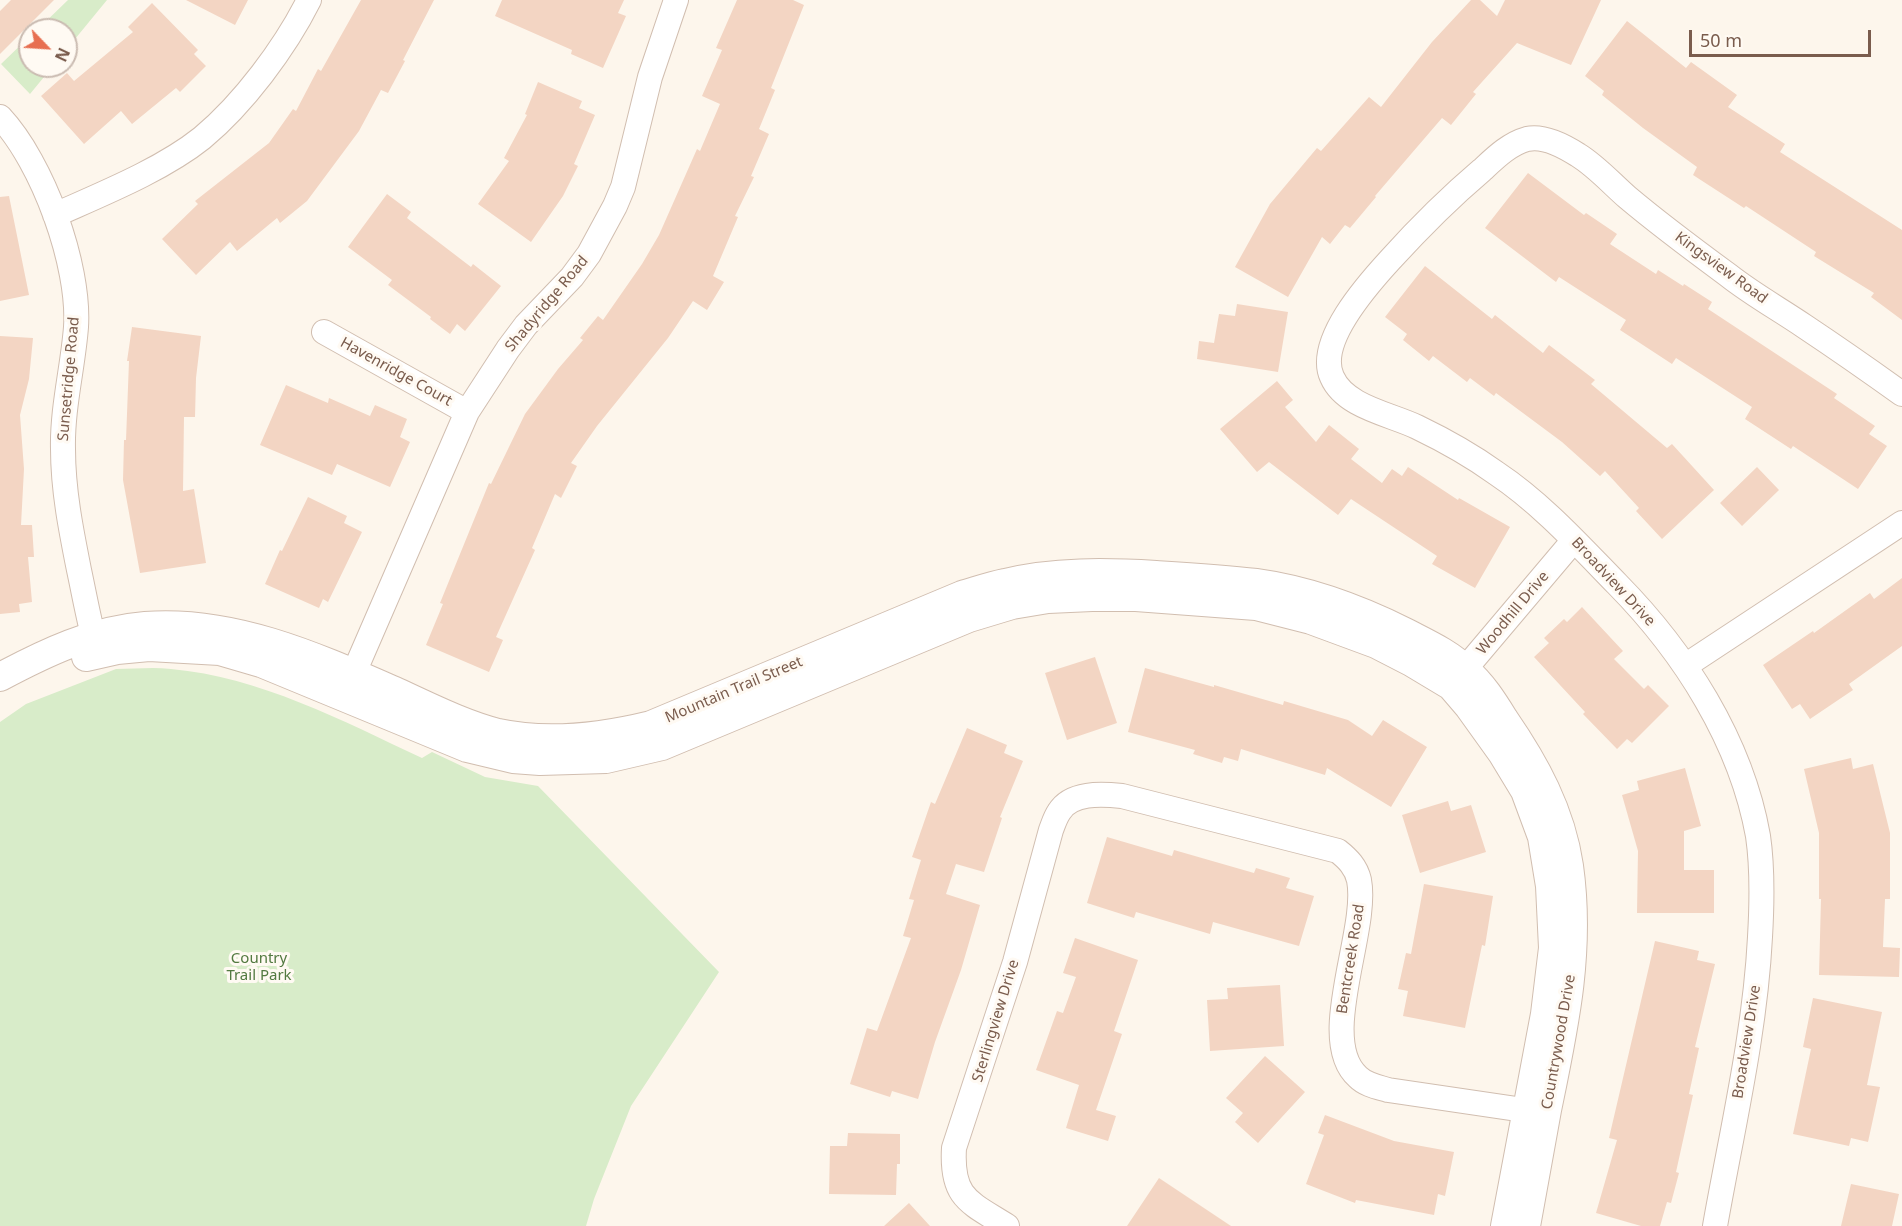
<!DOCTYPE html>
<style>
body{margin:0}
#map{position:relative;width:1902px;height:1226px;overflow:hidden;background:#fdf6ec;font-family:"Noto Sans",sans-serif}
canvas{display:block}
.north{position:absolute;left:18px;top:18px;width:60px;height:60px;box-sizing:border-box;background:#fffaf3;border:2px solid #cabbb1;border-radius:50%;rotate:115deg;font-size:16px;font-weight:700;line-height:24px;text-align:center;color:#7a5c4d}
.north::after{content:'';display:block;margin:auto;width:21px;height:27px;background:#e76f51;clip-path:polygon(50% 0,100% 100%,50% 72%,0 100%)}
.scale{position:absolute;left:1689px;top:30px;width:182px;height:27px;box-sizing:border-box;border:3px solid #7a5c4d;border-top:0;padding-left:8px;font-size:18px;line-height:21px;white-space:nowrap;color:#7a5c4d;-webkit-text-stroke:4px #fffaf3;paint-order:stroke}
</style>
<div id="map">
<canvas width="1902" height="1226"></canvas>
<div class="north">N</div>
<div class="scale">50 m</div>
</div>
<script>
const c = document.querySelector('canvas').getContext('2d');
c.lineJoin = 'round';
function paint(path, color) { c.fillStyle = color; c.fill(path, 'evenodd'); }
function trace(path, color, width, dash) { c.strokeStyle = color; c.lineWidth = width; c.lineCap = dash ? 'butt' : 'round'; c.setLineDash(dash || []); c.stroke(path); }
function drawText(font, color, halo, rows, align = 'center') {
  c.font = font + ' "Noto Sans",sans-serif'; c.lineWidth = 6; c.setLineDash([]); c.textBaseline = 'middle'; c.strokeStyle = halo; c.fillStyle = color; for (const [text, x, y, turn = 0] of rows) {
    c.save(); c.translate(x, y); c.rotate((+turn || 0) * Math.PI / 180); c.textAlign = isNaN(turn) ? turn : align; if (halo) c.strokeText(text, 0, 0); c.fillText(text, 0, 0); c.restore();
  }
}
paint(new Path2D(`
 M 68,0 L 107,0 L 66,50 L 66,30 L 37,30 Z
 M 30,36 L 30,66 L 53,66 L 30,94 L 1,64 Z
 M 116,669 C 134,669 153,667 171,669 C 260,677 343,721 422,758 L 432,752 L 485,777 L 538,786 L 719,972 L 631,1106 L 594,1199 L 586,1226 L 0,1226 L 0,722 L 26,704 Z`), '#d8ecc9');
paint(new Path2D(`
 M 11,0 L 54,0 L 0,54 L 0,11 Z
 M 186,0 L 248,0 L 235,25 Z
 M 361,0 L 434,0 L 403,60 L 405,61 L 388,93 L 381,90 L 359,131 L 307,201 L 280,223 L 277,218 L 237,251 L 230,242 L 196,275 L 162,239 L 198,204 L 195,201 L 269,143 L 293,109 L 296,111 L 318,69 L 321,71 Z
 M 502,0 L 624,0 L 618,13 L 626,16 L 603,68 L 571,54 L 572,50 L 495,16 Z
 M 737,0 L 793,0 L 804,5 L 771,88 L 775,90 L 759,129 L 769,134 L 751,176 L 754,177 L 735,216 L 738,217 L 713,276 L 724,282 L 707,310 L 693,301 L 668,338 L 597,426 L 571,463 L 577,466 L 561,498 L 555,494 L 532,548 L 535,550 L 496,637 L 503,640 L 489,672 L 426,645 L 443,604 L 440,603 L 489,483 L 491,484 L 525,414 L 558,369 L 583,340 L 580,338 L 598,316 L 603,320 L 642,264 L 659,235 L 697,149 L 700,151 L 720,104 L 702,96 L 722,50 L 716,48 Z
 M 1471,0 L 1480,0 L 1497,16 L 1505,0 L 1601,0 L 1571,65 L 1517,43 L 1473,92 L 1476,94 L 1451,125 L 1442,118 L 1375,196 L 1376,197 L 1350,228 L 1345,225 L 1330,244 L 1322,237 L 1288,297 L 1235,267 L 1270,204 L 1317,148 L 1321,151 L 1369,97 L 1381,107 L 1432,42 Z
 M 152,3 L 198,50 L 194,54 L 206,66 L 180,92 L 176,88 L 132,124 L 121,111 L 84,144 L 41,96 L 67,73 L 74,81 L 133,32 L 128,27 Z
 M 1627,21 L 1686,68 L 1691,62 L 1737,95 L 1728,107 L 1785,144 L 1780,152 L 1902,230 L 1902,320 L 1871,297 L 1874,293 L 1814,256 L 1816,252 L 1746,206 L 1744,208 L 1693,175 L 1697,167 L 1643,128 L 1602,95 L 1604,91 L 1585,76 Z
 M 538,82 L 582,101 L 579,108 L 595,115 L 574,164 L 578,166 L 563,196 L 531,242 L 478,204 L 509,161 L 504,158 L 527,115 L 525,114 Z
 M 1528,173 L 1584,215 L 1586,213 L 1617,234 L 1610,244 L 1656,274 L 1658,270 L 1683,286 L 1684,284 L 1712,302 L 1708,309 L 1837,394 L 1834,398 L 1875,426 L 1869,434 L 1887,446 L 1858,489 L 1793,446 L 1791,449 L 1745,419 L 1752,407 L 1676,358 L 1672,364 L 1620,330 L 1626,320 L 1559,277 L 1556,282 L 1485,228 Z
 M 387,194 L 411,212 L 407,218 L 471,267 L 473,264 L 501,286 L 465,331 L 457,324 L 450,334 L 430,319 L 431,317 L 388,285 L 392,280 L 348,247 Z
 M 9,196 L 29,295 L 0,301 L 0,197 Z
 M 1425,266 L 1492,319 L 1495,315 L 1543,353 L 1549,345 L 1595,380 L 1591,384 L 1667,448 L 1672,444 L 1714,490 L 1662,539 L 1636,511 L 1639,508 L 1605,471 L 1600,476 L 1562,442 L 1496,393 L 1494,396 L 1470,378 L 1467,382 L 1433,356 L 1429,361 L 1403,340 L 1407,334 L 1385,317 Z
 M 1237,304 L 1288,312 L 1278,372 L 1197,359 L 1199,341 L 1214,343 L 1219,314 L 1235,316 Z
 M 132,327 L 201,336 L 196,378 L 195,417 L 184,417 L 183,491 L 194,489 L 206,563 L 140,573 L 123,480 L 124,440 L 126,440 L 129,361 L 127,361 Z
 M 0,336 L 33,338 L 29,379 L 20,415 L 24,469 L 21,525 L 32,525 L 34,557 L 28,557 L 32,602 L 19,604 L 20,612 L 0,614 Z
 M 1277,381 L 1293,400 L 1285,407 L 1316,442 L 1329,425 L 1359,449 L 1351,459 L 1382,483 L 1392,469 L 1402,476 L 1408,467 L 1458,500 L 1459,498 L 1510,527 L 1475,588 L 1432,564 L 1437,556 L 1351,499 L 1338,515 L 1269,462 L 1257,472 L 1220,429 Z
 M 286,385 L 328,403 L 329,398 L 370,416 L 375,405 L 407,419 L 400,437 L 410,442 L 390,487 L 337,464 L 332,475 L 260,445 Z
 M 1757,467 L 1779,490 L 1742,526 L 1720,503 Z
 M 308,497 L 347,516 L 344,523 L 362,532 L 328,602 L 323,599 L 319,608 L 265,584 L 280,550 L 282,551 Z
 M 1902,578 L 1902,646 L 1849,684 L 1853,690 L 1810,719 L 1800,704 L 1792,709 L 1763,665 L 1813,631 L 1814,633 L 1870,593 L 1874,599 Z
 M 1582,607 L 1623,651 L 1614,659 L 1644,689 L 1648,685 L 1669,706 L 1632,743 L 1627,739 L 1617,749 L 1583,714 L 1585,712 L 1534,657 L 1549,643 L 1544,638 L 1564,619 L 1567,622 Z
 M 1095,657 L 1117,723 L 1067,740 L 1045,673 Z
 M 1145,668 L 1214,687 L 1214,685 L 1283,705 L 1284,701 L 1348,720 L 1372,736 L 1383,720 L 1427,747 L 1391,807 L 1327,768 L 1325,775 L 1241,749 L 1238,761 L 1224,757 L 1222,763 L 1193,754 L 1195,750 L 1128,732 Z
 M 967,728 L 1007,745 L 1004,753 L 1023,761 L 1000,817 L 1002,818 L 984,872 L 956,864 L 946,894 L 980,905 L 961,970 L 935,1042 L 918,1099 L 892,1091 L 890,1097 L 850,1084 L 867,1028 L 877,1031 L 911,938 L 903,936 L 914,900 L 909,899 L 921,860 L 912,857 L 931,802 L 935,804 Z
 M 1851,758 L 1853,769 L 1873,764 L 1890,833 L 1890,899 L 1885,899 L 1883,947 L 1900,948 L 1899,977 L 1819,975 L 1821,899 L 1819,899 L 1819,833 L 1804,769 Z
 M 1685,768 L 1701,826 L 1684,831 L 1684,870 L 1714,870 L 1714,913 L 1637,913 L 1638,851 L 1622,795 L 1639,790 L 1637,781 Z
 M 1448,801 L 1451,811 L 1471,805 L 1486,852 L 1420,873 L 1402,815 Z
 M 1107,837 L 1172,856 L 1174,850 L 1254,873 L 1256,868 L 1290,878 L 1286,888 L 1314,896 L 1299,946 L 1213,922 L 1210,934 L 1136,912 L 1134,918 L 1087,903 Z
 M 1424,884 L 1493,896 L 1485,946 L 1482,945 L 1465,1028 L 1403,1016 L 1408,991 L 1398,989 L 1406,953 L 1411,954 Z
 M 1075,938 L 1138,960 L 1114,1031 L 1122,1034 L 1096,1110 L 1116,1116 L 1108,1141 L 1066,1128 L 1079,1085 L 1036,1070 L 1057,1011 L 1063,1013 L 1076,977 L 1063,973 Z
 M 1655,941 L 1699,951 L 1697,960 L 1715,964 L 1695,1047 L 1699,1048 L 1689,1094 L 1693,1095 L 1676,1172 L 1679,1173 L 1671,1203 L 1667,1202 L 1660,1226 L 1641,1226 L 1596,1213 L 1617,1140 L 1609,1138 Z
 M 1280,985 L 1284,1046 L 1210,1051 L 1207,1000 L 1228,999 L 1227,988 Z
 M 1813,998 L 1882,1012 L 1867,1085 L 1880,1087 L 1868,1142 L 1851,1138 L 1849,1146 L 1793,1134 L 1811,1049 L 1803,1047 Z
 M 1265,1056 L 1305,1092 L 1258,1143 L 1235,1122 L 1243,1113 L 1226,1098 Z
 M 1325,1115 L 1394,1141 L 1454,1152 L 1445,1196 L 1438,1194 L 1434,1215 L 1356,1200 L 1355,1203 L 1306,1184 L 1324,1135 L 1318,1133 Z
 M 848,1133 L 900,1134 L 900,1164 L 897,1164 L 896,1195 L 829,1194 L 830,1146 L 847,1146 Z
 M 1159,1178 L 1231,1226 L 1127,1226 Z
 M 1851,1184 L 1899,1194 L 1892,1226 L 1841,1226 Z
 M 909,1203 L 930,1226 L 884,1226 Z`), '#f3d5c3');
const minor = new Path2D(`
 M 0,117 C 43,163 80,265 76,327 C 73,367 62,408 63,449 C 63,490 71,530 79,570 C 85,598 90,627 98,654
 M 55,215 C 102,194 162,170 202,138 C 243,104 285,48 309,0
 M 324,332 L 467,412
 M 1685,666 L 1902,523
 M 1454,682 L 1574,540
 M 346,691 L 467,412 L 508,349 L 526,325 L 572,277 L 589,254 L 615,206 L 623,187 L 650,77 L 676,0
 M 1007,1226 C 969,1202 951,1198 954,1148 L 1015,962 L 1051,830 C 1053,825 1055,818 1059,812 C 1071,792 1101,794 1122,796 L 1338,851 C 1348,859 1356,867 1359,880 C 1369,931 1316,1040 1358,1077 C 1366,1085 1378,1087 1388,1090 L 1544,1113
 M 1715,1226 C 1732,1130 1755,1034 1760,937 C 1762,903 1763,870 1758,836 C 1741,741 1684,652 1617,584 C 1579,545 1541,503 1496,473 C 1471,455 1444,440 1417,427 C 1390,414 1345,407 1332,377 C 1316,342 1368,284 1390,260 C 1419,228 1449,198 1482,170 C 1495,158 1509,144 1527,139 C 1544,135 1564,146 1578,155 C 1596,166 1611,183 1627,197 C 1659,224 1694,250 1728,275 C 1752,294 1779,309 1804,326 C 1837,348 1870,371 1902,394`);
const tertiary = new Path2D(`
 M 86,657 L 117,650 L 149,647 L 220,651 L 261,663 L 467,748 L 513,759 L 540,761 L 606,759 L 662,746 L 969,618 L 1012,605 L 1048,599 L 1092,597 L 1136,597 L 1256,606 L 1311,620 L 1376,644 L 1411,662 L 1451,686 L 1469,707 L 1502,753 L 1525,791 L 1542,837 L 1550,886 L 1553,948 L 1545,1014 L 1505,1226
 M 0,677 C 45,653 93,630 145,626 C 233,619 317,657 397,692 C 430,707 463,724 498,733 C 549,744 602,737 651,725 L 962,595 C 976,591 990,586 1005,583 C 1053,571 1107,572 1156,575 C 1189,577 1223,579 1256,583 C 1307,590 1359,609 1405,632 C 1426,643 1449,653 1466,670 C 1482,684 1493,701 1504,719 C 1535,764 1561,811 1569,866 C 1581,951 1564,1028 1547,1110 C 1540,1149 1533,1187 1526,1226`);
trace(minor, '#d1beb0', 26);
trace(tertiary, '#d1beb0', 30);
trace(minor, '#fff', 24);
trace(tertiary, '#fff', 28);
drawText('15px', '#7a5c4d', '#fffaf3', [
 ["Kingsview Road",1721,268,36],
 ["Shadyridge Road",547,304,-50],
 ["Havenridge Court",396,372,29],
 ["Sunsetridge Road",69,379,-85],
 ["Broadview Drive",1613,582,47],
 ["Woodhill Drive",1513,613,-50],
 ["Mountain Trail Street",734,690,-23],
 ["Bentcreek Road",1351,959,-81],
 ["Sterlingview Drive",996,1021,-73],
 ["Countrywood Drive",1559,1042,-80],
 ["Broadview Drive",1747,1042,-81]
]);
drawText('15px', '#537a41', '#fffaf3', [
 ["Country",259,959],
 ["Trail Park",259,976]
]);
</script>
